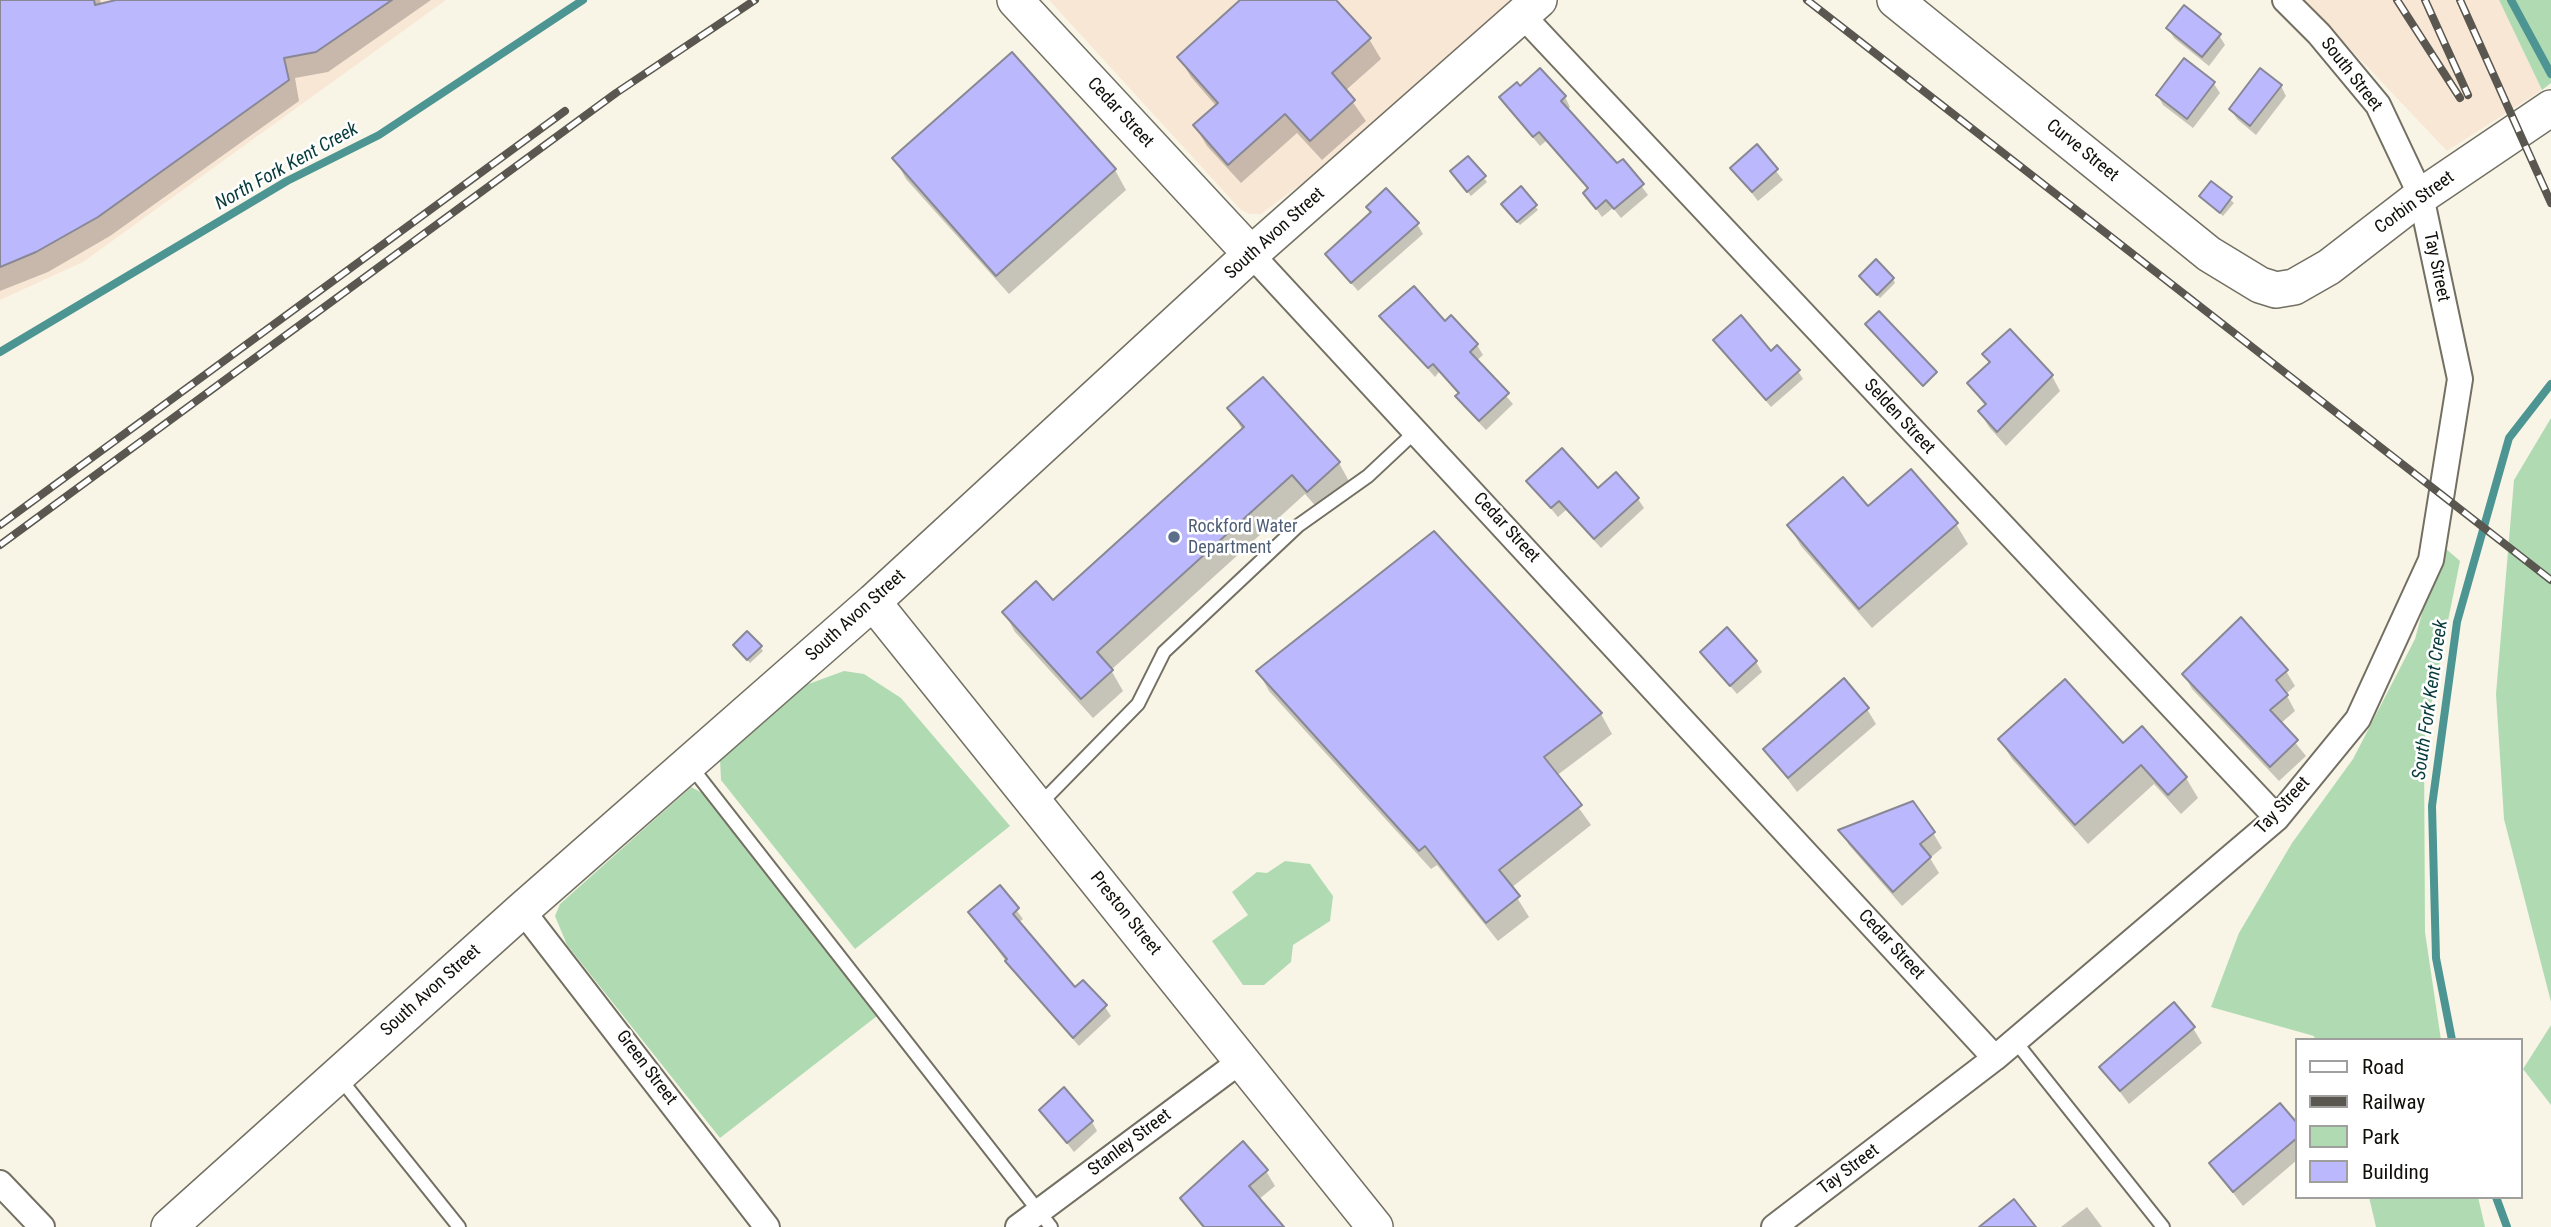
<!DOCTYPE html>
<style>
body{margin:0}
#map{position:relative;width:2551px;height:1227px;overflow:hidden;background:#f8f5e6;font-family:"Roboto Condensed",sans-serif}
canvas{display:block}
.legend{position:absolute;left:2295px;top:1038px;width:228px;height:161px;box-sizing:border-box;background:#fff;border:2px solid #9f9f9d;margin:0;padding:9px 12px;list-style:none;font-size:21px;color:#100f0a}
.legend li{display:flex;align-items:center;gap:14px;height:35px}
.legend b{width:35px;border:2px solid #9f9f9d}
</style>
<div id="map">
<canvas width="2551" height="1227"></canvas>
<ul class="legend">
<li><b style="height:9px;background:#fff"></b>Road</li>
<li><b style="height:9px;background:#59574f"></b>Railway</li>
<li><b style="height:19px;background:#b0dbb2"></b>Park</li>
<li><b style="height:19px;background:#bcb8fd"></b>Building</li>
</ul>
</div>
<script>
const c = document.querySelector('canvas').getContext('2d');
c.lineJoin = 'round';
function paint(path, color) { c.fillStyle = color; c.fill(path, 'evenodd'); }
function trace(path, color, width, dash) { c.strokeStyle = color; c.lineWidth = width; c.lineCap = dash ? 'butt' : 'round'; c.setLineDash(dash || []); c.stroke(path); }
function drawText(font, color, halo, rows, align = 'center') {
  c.font = font + ' "Roboto Condensed",sans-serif'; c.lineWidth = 5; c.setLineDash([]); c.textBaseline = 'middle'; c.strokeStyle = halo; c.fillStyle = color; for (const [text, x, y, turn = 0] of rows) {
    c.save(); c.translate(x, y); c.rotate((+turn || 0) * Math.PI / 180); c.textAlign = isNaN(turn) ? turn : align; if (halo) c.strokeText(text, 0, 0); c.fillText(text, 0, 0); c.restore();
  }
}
paint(new Path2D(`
 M 0,0 L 446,0 L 83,262 L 0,300 Z
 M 1049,0 L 1514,0 L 1304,182 L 1261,214 L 1250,214 L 1241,210 Z
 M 2304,0 L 2499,0 L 2542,90 L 2447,151 Z`), '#f9e7d6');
paint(new Path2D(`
 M 2499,0 L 2551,0 L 2551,83 L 2542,90 Z
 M 2551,418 L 2551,1002 L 2504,819 L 2496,694 L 2514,480 Z
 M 2445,548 L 2460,561 L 2424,741 L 2425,932 L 2441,1040 L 2315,1040 L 2314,1036 L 2211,1007 L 2239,933 L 2292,843 L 2353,759 L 2415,639 L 2434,569 Z
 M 844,671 L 864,674 L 901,698 L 1010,826 L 855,949 L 721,780 L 720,759 L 803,686 Z
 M 691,787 L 710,797 L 877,1016 L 720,1138 L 567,945 L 555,916 L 560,904 Z
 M 1285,861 L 1310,864 L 1333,896 L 1330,921 L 1293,945 L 1291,962 L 1264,985 L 1243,985 L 1212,941 L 1248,915 L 1232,892 L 1257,872 L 1267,873 Z
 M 2551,1025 L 2551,1105 L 2523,1069 Z
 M 2369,1197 L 2478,1197 L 2485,1227 L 2376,1227 Z`), '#b0dbb2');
paint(new Path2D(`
 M 0,0 L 100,0 L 102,5 L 123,0 L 431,0 L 328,72 L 295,78 L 299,101 L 110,236 L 48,272 L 0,291 Z
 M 1243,0 L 1334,0 L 1369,39 L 1381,59 L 1345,91 L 1366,121 L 1322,160 L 1297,133 L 1241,183 L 1207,146 L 1195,126 L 1217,107 L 1191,77 L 1179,57 Z
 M 2168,28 L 2219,35 L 2225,45 L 2209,66 L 2174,38 Z
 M 1012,54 L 1115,170 L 1126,190 L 1009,294 L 906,179 L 895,159 Z
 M 2184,61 L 2214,84 L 2220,93 L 2193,128 L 2163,105 L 2158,96 Z
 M 2281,86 L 2286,96 L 2256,135 L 2237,119 L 2231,110 Z
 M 1520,88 L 1565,97 L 1570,107 L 1567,110 L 1617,166 L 1623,161 L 1648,195 L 1621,218 L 1613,208 L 1602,217 L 1585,193 L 1589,190 L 1546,141 L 1540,146 L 1507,107 L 1501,97 Z
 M 1757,147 L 1783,180 L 1758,201 L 1732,168 Z
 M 1468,158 L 1487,182 L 1471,196 L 1454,176 Z
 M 2211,183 L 2234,203 L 2223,216 L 2201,196 Z
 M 1535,206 L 1538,210 L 1520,225 L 1506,208 Z
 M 1417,224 L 1423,234 L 1358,291 L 1327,255 Z
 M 1893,279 L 1895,283 L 1880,298 L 1864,280 Z
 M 1381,316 L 1444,323 L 1477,345 L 1483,355 L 1476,361 L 1513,404 L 1486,430 L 1463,406 L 1457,397 L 1459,395 L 1439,372 L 1435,377 Z
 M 1867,325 L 1932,373 L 1920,384 Z
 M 1715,340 L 1771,353 L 1798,371 L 1803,379 L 1771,407 Z
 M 1984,354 L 2052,376 L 2060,391 L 2006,446 L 1989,427 L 1980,412 L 1986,407 L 1969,383 L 1990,364 Z
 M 1230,409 L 1339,463 L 1350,483 L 1320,511 L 1305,494 L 1111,670 L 1123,691 L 1093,718 L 1015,632 L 1004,612 L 1053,603 L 1243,431 Z
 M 1528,481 L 1638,499 L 1644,508 L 1601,548 L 1566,510 L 1558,517 Z
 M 1868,509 L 1956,524 L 1968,544 L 1872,628 L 1801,546 L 1789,526 Z
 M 1434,533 L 1601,714 L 1612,734 L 1556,776 L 1591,825 L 1511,888 L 1529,917 L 1498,941 L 1437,865 L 1431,869 L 1269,691 L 1258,671 Z
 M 735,646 L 760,647 L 763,651 L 750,663 Z
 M 1702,653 L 1756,662 L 1762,672 L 1737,694 Z
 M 2286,671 L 2295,686 L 2286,694 L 2295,711 L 2280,724 L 2306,756 L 2279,781 L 2192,689 L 2184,674 Z
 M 1867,709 L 1876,724 L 1797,792 L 1765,749 Z
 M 2142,729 L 2186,778 L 2198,798 L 2181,814 L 2154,784 L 2088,844 L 2012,759 L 2000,740 L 2123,746 Z
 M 1841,831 L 1933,833 L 1942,848 L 1930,858 L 1939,873 L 1902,906 L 1849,845 Z
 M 999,887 L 1023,919 L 1018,923 L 1075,990 L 1105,1007 L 1111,1016 L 1079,1046 L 1013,971 L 970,912 Z
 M 2193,1028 L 2202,1043 L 2129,1104 L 2101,1067 Z
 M 2280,1105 L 2297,1126 L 2297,1160 L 2243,1206 L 2211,1164 Z
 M 1041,1110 L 1092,1122 L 1097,1131 L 1074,1152 Z
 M 1266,1171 L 1275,1186 L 1258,1200 L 1281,1227 L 1202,1227 L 1182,1199 Z
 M 2087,1207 L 2102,1227 L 2061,1227 Z`), '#0003');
trace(new Path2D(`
 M 2511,0 L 2551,74
 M 0,352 L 287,181 L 379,135 L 583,0
 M 2452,1040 L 2436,958 L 2432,806 L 2457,622 L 2509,438 L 2551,384
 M 2496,1197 L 2507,1227`), '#4d9593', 8);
const building = new Path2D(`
 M 0,0 L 94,0 L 95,5 L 116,0 L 392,0 L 316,52 L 284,58 L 289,80 L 98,217 L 36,252 L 0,267 Z
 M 1240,0 L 1336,0 L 1371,38 L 1332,73 L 1355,100 L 1310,141 L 1285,114 L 1228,165 L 1193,125 L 1218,103 L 1177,57 Z
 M 2184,5 L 2221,34 L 2202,57 L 2166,28 Z
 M 1012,52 L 1116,169 L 996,276 L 892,158 Z
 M 2184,58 L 2215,82 L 2187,119 L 2156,95 Z
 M 1540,68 L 1566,96 L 1561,101 L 1617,163 L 1623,159 L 1644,184 L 1614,209 L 1606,200 L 1596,209 L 1583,193 L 1588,188 L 1539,132 L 1533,137 L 1499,97 L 1517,82 L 1520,86 Z
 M 2260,68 L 2282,85 L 2250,126 L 2229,109 Z
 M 1757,144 L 1778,169 L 1752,192 L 1730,168 Z
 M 1468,156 L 1486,176 L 1467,192 L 1450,171 Z
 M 2211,181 L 2232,197 L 2220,213 L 2199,196 Z
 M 1521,186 L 1537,205 L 1517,222 L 1501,204 Z
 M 1386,188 L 1419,223 L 1351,283 L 1325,254 L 1371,212 L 1366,207 Z
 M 1876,259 L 1894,278 L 1877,295 L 1859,276 Z
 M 1414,286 L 1445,321 L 1451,315 L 1478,344 L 1470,352 L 1509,393 L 1479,421 L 1455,396 L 1459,393 L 1433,364 L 1428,368 L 1379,316 Z
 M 1879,311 L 1937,372 L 1923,386 L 1865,324 Z
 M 1741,315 L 1771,351 L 1777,345 L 1800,370 L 1766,400 L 1713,340 Z
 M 2010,329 L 2053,375 L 1997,432 L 1978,411 L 1986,404 L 1967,383 L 1990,362 L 1982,354 Z
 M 1263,377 L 1340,462 L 1307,492 L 1292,475 L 1097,652 L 1113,670 L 1081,699 L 1002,612 L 1036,581 L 1053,600 L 1244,427 L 1227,408 Z
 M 1562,448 L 1598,488 L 1616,472 L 1639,498 L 1594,539 L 1559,501 L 1551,508 L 1526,481 Z
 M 1911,469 L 1958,523 L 1859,609 L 1787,525 L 1843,477 L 1868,506 Z
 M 1434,531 L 1602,713 L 1544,757 L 1582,805 L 1499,870 L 1520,896 L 1486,923 L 1425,846 L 1419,851 L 1256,671 Z
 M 2241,617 L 2288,670 L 2276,680 L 2288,695 L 2270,710 L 2298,740 L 2270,767 L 2182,674 Z
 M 1727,627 L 1757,661 L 1730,686 L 1700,652 Z
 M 747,631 L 762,646 L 747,660 L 733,645 Z
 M 1844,678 L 1869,708 L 1788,778 L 1763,749 Z
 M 2065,679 L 2123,743 L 2142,726 L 2187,777 L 2168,795 L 2141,765 L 2075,825 L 1998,739 Z
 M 1913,801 L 1935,832 L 1920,844 L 1931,857 L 1893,892 L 1838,830 Z
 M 1000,885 L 1019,908 L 1013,914 L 1075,987 L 1083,980 L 1107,1005 L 1073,1038 L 1005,961 L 1007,959 L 968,912 Z
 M 2174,1002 L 2195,1027 L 2120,1091 L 2099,1067 Z
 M 1064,1087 L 1093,1121 L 1067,1143 L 1039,1110 Z
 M 2280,1103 L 2297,1123 L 2297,1138 L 2233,1192 L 2209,1163 Z
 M 1243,1141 L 1268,1170 L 1249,1186 L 1284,1227 L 1204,1227 L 1180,1198 Z
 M 2014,1199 L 2036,1227 L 1979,1227 Z`);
paint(building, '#bcb8fd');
trace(building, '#888895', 2);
const lane = new Path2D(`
 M 689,764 L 1051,1227
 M 1039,805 L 1138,704 L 1164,652 L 1299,525 L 1368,476 L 1416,431
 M 2015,1041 L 2163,1227
 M 338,1076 L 459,1227`);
const street = new Path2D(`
 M 1522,15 L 2277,818
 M 1251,254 L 1995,1058
 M 522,910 L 767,1227
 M 0,1183 L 42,1227
 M 1018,1227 L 1242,1060
 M 1774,1227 L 1995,1058 L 2277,818 L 2358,719 L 2431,560 L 2460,379 L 2421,196 L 2378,105 L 2319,34 L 2285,0`);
const secondary = new Path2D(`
 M 1015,0 L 1251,254
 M 1895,0 L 2209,254 L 2260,285 L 2276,290 L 2294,287 L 2329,267 L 2421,196 L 2551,108
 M 873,602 L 1375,1227
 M 169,1227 L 522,910 L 873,602 L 1251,254 L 1539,0`);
trace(lane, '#737063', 16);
trace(street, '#737063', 28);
trace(secondary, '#737063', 38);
trace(lane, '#fff', 12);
trace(street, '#fff', 24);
trace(secondary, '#fff', 35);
const rail = new Path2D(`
 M 1807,0 L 2551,580
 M 2397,0 L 2460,98
 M 2425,0 L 2468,95
 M 2460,0 L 2551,203
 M 0,525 L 565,111
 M 0,545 L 616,93 L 755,0`);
trace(rail, '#59574f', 8);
trace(rail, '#fff', 5, [16]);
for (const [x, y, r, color] of [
 [1174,537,7,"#5c6f8a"]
]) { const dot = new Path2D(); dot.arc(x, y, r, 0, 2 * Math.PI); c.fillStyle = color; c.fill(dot); trace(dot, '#fff', 2.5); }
drawText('18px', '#100f0a', '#fff', [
 ["South Street",2351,75,52],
 ["Cedar Street",1120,113,47],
 ["Curve Street",2082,151,39],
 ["Corbin Street",2415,203,-36],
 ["South Avon Street",1275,234,-42],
 ["Tay Street",2436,267,78],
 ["Selden Street",1899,417,47],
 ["Cedar Street",1506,528,47],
 ["South Avon Street",856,616,-42],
 ["Tay Street",2283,806,-47],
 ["Preston Street",1125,914,51],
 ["Cedar Street",1891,945,47],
 ["South Avon Street",431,991,-42],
 ["Green Street",646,1068,53],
 ["Stanley Street",1130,1143,-37],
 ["Tay Street",1849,1170,-37]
]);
drawText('18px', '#4e5e75', '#fff', [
 ["Rockford Water",1188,527],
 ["Department",1188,548]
], 'left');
drawText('italic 19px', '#083b3b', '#fff', [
 ["North Fork Kent Creek",287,167,-29],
 ["South Fork Kent Creek",2431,700,-82]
]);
</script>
